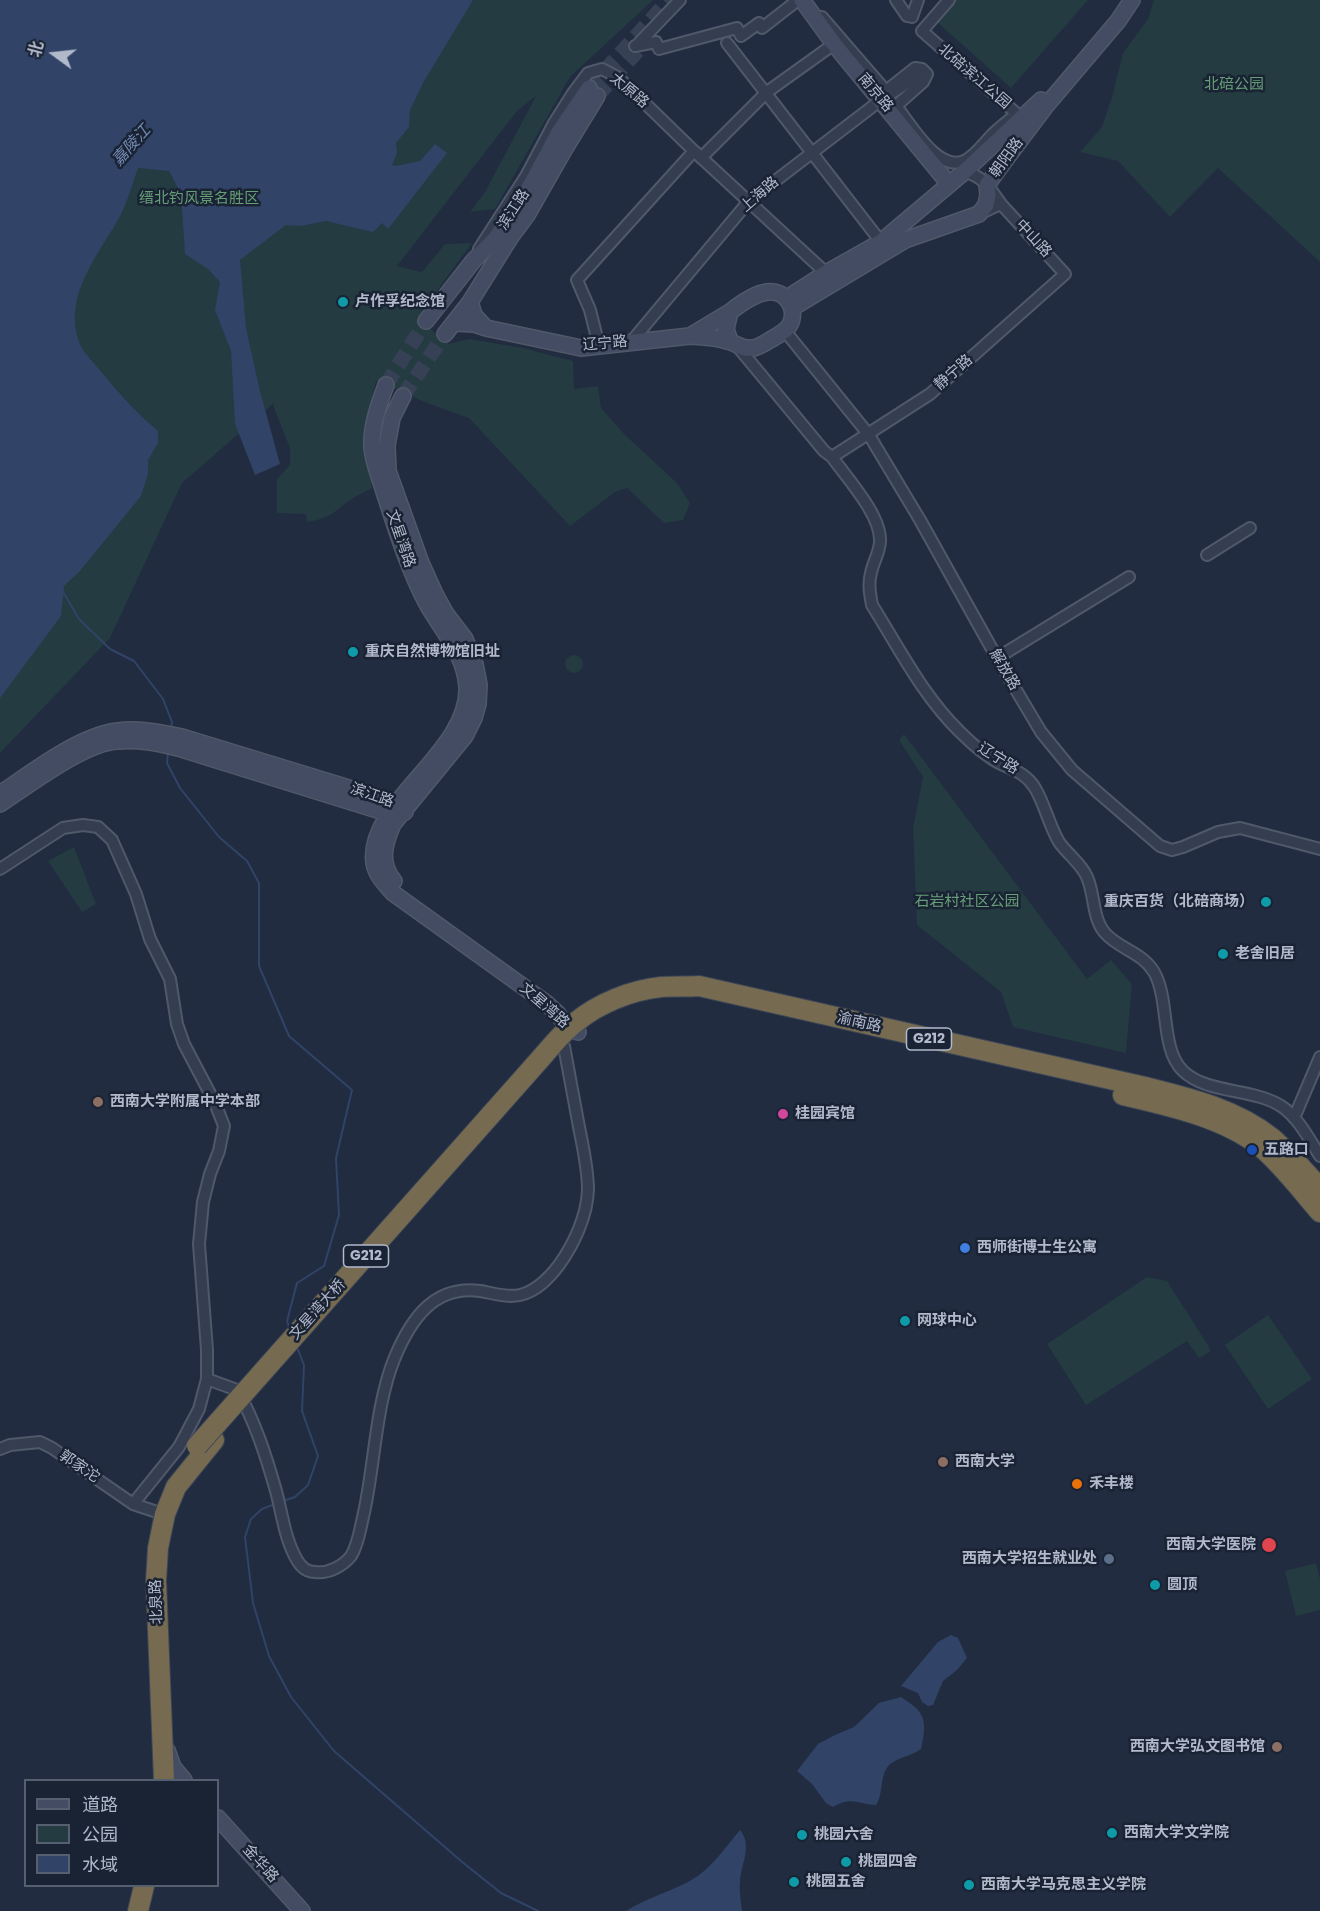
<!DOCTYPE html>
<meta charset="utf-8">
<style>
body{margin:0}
#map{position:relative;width:1320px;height:1911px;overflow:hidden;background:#212c40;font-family:Poppins,"Noto Sans SC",sans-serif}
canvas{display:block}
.legend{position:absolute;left:24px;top:1779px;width:195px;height:108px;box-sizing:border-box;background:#1a2334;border:2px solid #565f70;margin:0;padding:8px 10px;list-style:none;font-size:18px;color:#b1b9cb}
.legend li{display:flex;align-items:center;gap:12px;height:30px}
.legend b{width:30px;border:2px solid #565f70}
.north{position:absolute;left:24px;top:24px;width:60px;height:60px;-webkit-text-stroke:4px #1a2334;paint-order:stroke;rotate:285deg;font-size:16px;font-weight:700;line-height:24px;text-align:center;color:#b1b9cb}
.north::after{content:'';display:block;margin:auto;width:21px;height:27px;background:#b1b9cb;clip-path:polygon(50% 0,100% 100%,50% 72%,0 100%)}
</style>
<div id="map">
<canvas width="1320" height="1911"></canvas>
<ul class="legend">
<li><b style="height:8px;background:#434c63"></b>道路</li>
<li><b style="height:16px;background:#233b41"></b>公园</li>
<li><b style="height:16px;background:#314367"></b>水域</li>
</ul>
<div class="north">北</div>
</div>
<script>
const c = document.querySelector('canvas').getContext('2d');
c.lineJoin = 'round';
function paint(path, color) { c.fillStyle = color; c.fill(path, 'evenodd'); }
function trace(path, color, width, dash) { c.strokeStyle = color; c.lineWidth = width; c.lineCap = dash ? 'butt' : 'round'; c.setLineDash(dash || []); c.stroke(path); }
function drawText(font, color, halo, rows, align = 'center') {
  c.font = font + ' Poppins,"Noto Sans SC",sans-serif'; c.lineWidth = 5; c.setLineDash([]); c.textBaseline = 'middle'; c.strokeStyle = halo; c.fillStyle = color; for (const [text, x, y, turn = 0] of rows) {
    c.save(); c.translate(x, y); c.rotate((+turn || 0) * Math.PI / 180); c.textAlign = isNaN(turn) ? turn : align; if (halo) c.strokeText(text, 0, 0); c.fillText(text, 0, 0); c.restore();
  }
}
paint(new Path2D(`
 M 0,0 L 653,0 L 570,77 L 495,209 L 470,212 L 485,192 L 536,96 L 517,111 L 397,266 L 422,272 L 445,244 L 472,243 L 417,318 L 449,344 L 469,339 L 523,348 L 573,361 L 574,389 L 598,386 L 601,408 L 624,434 L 677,483 L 690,503 L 683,520 L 664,523 L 627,488 L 615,492 L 570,526 L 469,418 L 427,403 L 376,381 L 366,426 L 372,488 C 365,492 357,495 350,500 C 332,514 330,518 307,522 L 306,514 L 277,513 L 277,479 L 290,465 L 290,448 L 274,408 L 274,403 L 182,483 L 110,638 L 0,753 Z
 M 956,0 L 1088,0 L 1011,88 L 937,22 Z
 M 1154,0 L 1320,0 L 1320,262 L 1218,168 L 1170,217 L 1118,161 L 1080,152 L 1102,127 L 1112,97 L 1123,53 L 1148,19 Z
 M565 664a9 9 0 1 1 18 0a9 9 0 1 1-18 0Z
 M 904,734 L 1087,979 L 1111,960 L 1132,984 L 1126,1053 L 1013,1027 L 1001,992 L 917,925 L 913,828 L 923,777 L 899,740 Z
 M 74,847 L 96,904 L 82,912 L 48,861 Z
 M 1147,1277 L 1167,1281 L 1209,1347 L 1210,1352 L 1199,1358 L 1187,1341 L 1086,1405 L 1047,1344 Z
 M 1268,1315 L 1312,1379 L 1268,1409 L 1225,1345 Z
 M 1316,1563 L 1320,1579 L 1320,1610 L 1296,1616 L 1285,1571 Z`), '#233b41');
paint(new Path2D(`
 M 0,0 L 473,0 L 423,83 L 410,110 L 409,127 L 396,143 L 397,153 L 392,165 L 396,166 L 420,161 L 435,144 L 447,153 L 388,229 L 382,223 L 373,232 L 326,221 L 301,226 L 286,225 L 240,260 L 246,328 L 260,391 L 280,464 L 255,475 L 235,424 L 231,351 L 215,310 L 220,282 L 208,269 L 185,254 L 181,194 L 169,171 L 138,168 C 132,185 127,204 118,220 C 97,256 63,297 79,342 C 83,353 96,365 104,375 C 120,395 138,414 158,431 L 158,443 L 148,460 L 148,474 L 141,496 L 79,572 L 64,586 L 61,616 L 0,698 Z
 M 951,1635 L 958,1638 L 967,1658 L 957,1670 L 943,1681 L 933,1705 L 928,1706 L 922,1702 L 918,1693 L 901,1686 L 938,1642 Z
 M 901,1697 C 906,1701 912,1704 916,1708 C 928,1719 924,1735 921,1749 C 912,1756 899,1757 890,1764 C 879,1775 884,1793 876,1805 C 857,1804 851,1796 833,1807 L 826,1803 L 812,1784 L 797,1771 L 818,1744 L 835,1735 L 854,1727 L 879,1703 Z
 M 740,1830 C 753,1846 741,1863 740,1882 C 739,1891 741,1901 742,1911 L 626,1911 C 645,1899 666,1893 686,1883 C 709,1872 724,1849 740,1830 Z`), '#314367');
trace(new Path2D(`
 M 62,590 L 79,619 L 110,649 L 134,661 L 163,699 L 172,722 L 171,729
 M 168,753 L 167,763 L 180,788 L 219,837 L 247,861 L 259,883 L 259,966 L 289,1036 L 352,1090 L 336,1158 L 339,1215 L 324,1266 L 297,1283 L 287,1321 L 290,1330
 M 283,1501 L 295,1497 L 308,1485 L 318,1456 L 302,1411 L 304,1365 L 297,1347
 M 275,1504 L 262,1509 L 251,1519 L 245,1537 L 253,1603 L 269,1656 L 291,1697 L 334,1751 L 461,1861 L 501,1893 L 538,1911`), '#314367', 2);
trace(new Path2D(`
 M 589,88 L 669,0
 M 597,96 L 651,36
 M 386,385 L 426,321
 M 403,396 L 445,334`), '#374155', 15, [15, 8]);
const street = new Path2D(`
 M 896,0 L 907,16 L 912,17 L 918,0
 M 822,17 L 886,91 L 915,68 L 922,69 L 927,74 L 923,82 L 896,106 C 910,123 938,173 964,161 C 976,156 985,141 995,132 C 1001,126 1009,120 1017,114 L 922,31 L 949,0
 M 727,43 L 881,242
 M 635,46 L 656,42 L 659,49 L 737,28 L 741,36 L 759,23 L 762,28 L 798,0
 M 636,46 L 680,0
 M 701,158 L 767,92 L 834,44
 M 964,172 C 983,175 991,190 1001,204 L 979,214
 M 479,249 L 526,176 L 554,123 L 573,93 L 588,73 L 602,69 L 619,78 L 694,151 L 826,273
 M 785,331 L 869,435 L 920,520 L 997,658 L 1041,732 L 1072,770 L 1160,846 L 1172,850 L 1183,847 L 1218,832 L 1240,828 L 1320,849
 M 631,342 L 749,201 L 881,100 L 916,77
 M 599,346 L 590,310 L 577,280 L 694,151
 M 738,347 L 824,451 L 832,457 C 847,478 881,515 880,541 C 880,552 873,562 871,573 C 868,584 870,594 872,605 C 899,648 923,696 960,732 C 971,743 984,755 999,763 C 1013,770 1026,773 1035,788 C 1045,805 1049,825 1059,842 C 1068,855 1081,863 1087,877 C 1095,895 1092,918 1105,933 C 1119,949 1142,952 1154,972 C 1170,1000 1160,1049 1183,1071 C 1207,1094 1253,1088 1281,1106 C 1298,1117 1309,1139 1320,1156
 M 832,457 L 930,394 L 1065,274 L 1001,204
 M 1207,555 L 1250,528
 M 997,658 L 1129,577
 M 0,869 L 63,828 L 83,825 L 98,827 L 112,840 L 136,894 L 150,939 L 170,979 L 177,1024 L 184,1044 L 215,1103 L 224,1126 L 219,1151 L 210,1174 L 203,1202 L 199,1244 L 207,1350 L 207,1379 L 199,1409 L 179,1447 L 133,1504
 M 1294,1118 L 1320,1057
 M 207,1379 L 237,1390 C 255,1421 266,1456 276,1491 C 282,1513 285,1540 297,1560 C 301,1567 307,1572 315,1572 C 328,1574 343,1566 351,1556 C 358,1545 360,1530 363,1517 C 375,1466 375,1405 395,1357 C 411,1319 434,1285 480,1291 C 493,1293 507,1298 520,1295 C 537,1291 549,1278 559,1265 C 574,1244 587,1216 588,1190 C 588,1169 583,1147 579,1127 C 574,1100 569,1073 564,1046
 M 0,1449 L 10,1445 L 40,1442 L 52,1448 L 133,1504 L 154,1511`);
const secondary = new Path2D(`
 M 802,0 L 834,44 L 949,184
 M 787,298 L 826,273 L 881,242 L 964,172 L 1041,100
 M 792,308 L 905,240 L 979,214 L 986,205 L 988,195 L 987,185 L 1006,159 L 1045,107 L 1118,21 L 1132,0
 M 426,321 L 474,260 L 496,238 L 529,188 L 559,132 L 589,88
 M 454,323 L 474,324 L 486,328 L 474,315 L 470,302
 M 486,328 L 581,348 L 690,336
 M 445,334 L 470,302 L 510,238 L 527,215 L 564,150 L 597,96
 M 730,341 L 726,329 L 730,312 C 740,304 754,294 767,292 C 786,289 799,310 789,326 C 785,332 777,336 770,340 C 765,343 759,347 753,348 C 742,350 737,343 727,341 C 716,337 702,337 690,336 L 730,312
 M 386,385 C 379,404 371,426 372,447 C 373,463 381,480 385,495 C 397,531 408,568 426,602 C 441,630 465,653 467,687 C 470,752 366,803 374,863 C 376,875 385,884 393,893 L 546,1003 L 558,1014 L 568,1029 L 578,1032
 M 0,794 C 31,773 80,735 118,731 C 139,728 161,733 182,737 L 398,803 L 405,812 L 390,814 L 178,748 C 158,743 139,739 118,741 C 85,742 29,785 0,804
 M 394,881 C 379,864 384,844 393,824 L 465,736 L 474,718 L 478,704 L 479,685 L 475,664 L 465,639 L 446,614 L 435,594 L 421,563 L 388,471 L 387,445 L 392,418 L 403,396
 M 167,1750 L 173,1767 L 184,1780
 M 218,1818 L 302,1911`);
const highway = new Path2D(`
 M 534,1066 C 547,1052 560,1034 576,1022 C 599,1003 632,990 661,987 C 674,986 686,987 699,986 L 1145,1087 C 1189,1098 1236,1109 1272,1138 C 1289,1153 1304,1171 1320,1188
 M 1123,1095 C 1169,1106 1223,1117 1261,1147 C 1283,1166 1301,1190 1320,1212
 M 164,1780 L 156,1581 L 158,1548 L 165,1514 L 176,1487 L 214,1440
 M 138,1911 L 144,1886`);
trace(street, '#50596a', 14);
trace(secondary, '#50596a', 18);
trace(highway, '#3d4657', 22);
trace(street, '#353e50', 10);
trace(secondary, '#434c63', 15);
trace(highway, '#766b51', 20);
const highwayBridge = new Path2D(`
 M 197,1446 L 534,1066`);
trace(highwayBridge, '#3d4657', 22, []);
trace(highwayBridge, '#766b51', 20);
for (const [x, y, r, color] of [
 [343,302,6,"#0f9aa8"],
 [353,652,6,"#0f9aa8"],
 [1266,902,6,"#0f9aa8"],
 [1223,954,6,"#0f9aa8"],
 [98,1102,6,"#8d6e63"],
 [783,1114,6,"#d1479c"],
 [1252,1150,6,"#1a4fb4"],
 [965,1248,6,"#3f7fe0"],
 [905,1321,6,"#0f9aa8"],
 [943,1462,6,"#8d6e63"],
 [1077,1484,6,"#e8710a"],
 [1269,1545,8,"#e0444e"],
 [1109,1559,6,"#5c6f8a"],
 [1155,1585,6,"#0f9aa8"],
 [1277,1747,6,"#8d6e63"],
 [1112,1833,6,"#0f9aa8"],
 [802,1835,6,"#0f9aa8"],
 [846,1862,6,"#0f9aa8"],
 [794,1882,6,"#0f9aa8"],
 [969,1885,6,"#0f9aa8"]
]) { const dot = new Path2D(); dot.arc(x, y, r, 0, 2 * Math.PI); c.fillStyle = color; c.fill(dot); trace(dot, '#1a2334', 2); }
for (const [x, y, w] of [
 [929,1039,45],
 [366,1256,45]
]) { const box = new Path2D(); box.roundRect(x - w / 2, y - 11, w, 22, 4.5); c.fillStyle = '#1a2334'; c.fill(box); trace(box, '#b1b9cb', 1.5); }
drawText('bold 14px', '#b1b9cb', null, [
 ["G212",929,1039],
 ["G212",366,1256]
]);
drawText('15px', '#b1b9cb', '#1a2334', [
 ["北碚滨江公园",974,77,41],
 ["太原路",629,91,40],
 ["南京路",875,93,50],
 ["朝阳路",1007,158,-54],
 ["上海路",760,195,-41],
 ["滨江路",514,210,-57],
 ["中山路",1033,239,47],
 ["辽宁路",605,344,-5],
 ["静宁路",954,373,-41],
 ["文星湾路",400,539,71],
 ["解放路",1004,670,60],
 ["辽宁路",998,759,32],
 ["滨江路",372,796,19],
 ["文星湾路",544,1006,41],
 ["渝南路",859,1023,13],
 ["文星湾大桥",318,1310,-48],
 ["郭家沱",79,1467,34],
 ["北泉路",157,1602,-92],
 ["金华路",260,1864,48]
]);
drawText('15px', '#669e77', '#1a2334', [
 ["北碚公园",1234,85],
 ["缙北钓风景名胜区",199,199],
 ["石岩村社区公园",967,902]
]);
drawText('bold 15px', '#b1b9cb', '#1a2334', [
 ["卢作孚纪念馆",355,302],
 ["重庆自然博物馆旧址",365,652],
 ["重庆百货（北碚商场）",1254,902,"right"],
 ["老舍旧居",1235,954],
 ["西南大学附属中学本部",110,1102],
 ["桂园宾馆",795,1114],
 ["五路口",1264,1150],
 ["西师街博士生公寓",977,1248],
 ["网球中心",917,1321],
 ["西南大学",955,1462],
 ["禾丰楼",1089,1484],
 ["西南大学医院",1256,1545,"right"],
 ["西南大学招生就业处",1097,1559,"right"],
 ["圆顶",1167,1585],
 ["西南大学弘文图书馆",1265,1747,"right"],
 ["西南大学文学院",1124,1833],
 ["桃园六舍",814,1835],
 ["桃园四舍",858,1862],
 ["桃园五舍",806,1882],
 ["西南大学马克思主义学院",981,1885]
], 'left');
drawText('italic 16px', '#758cb5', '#1a2334', [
 ["嘉陵江",132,146,-48]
]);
</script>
